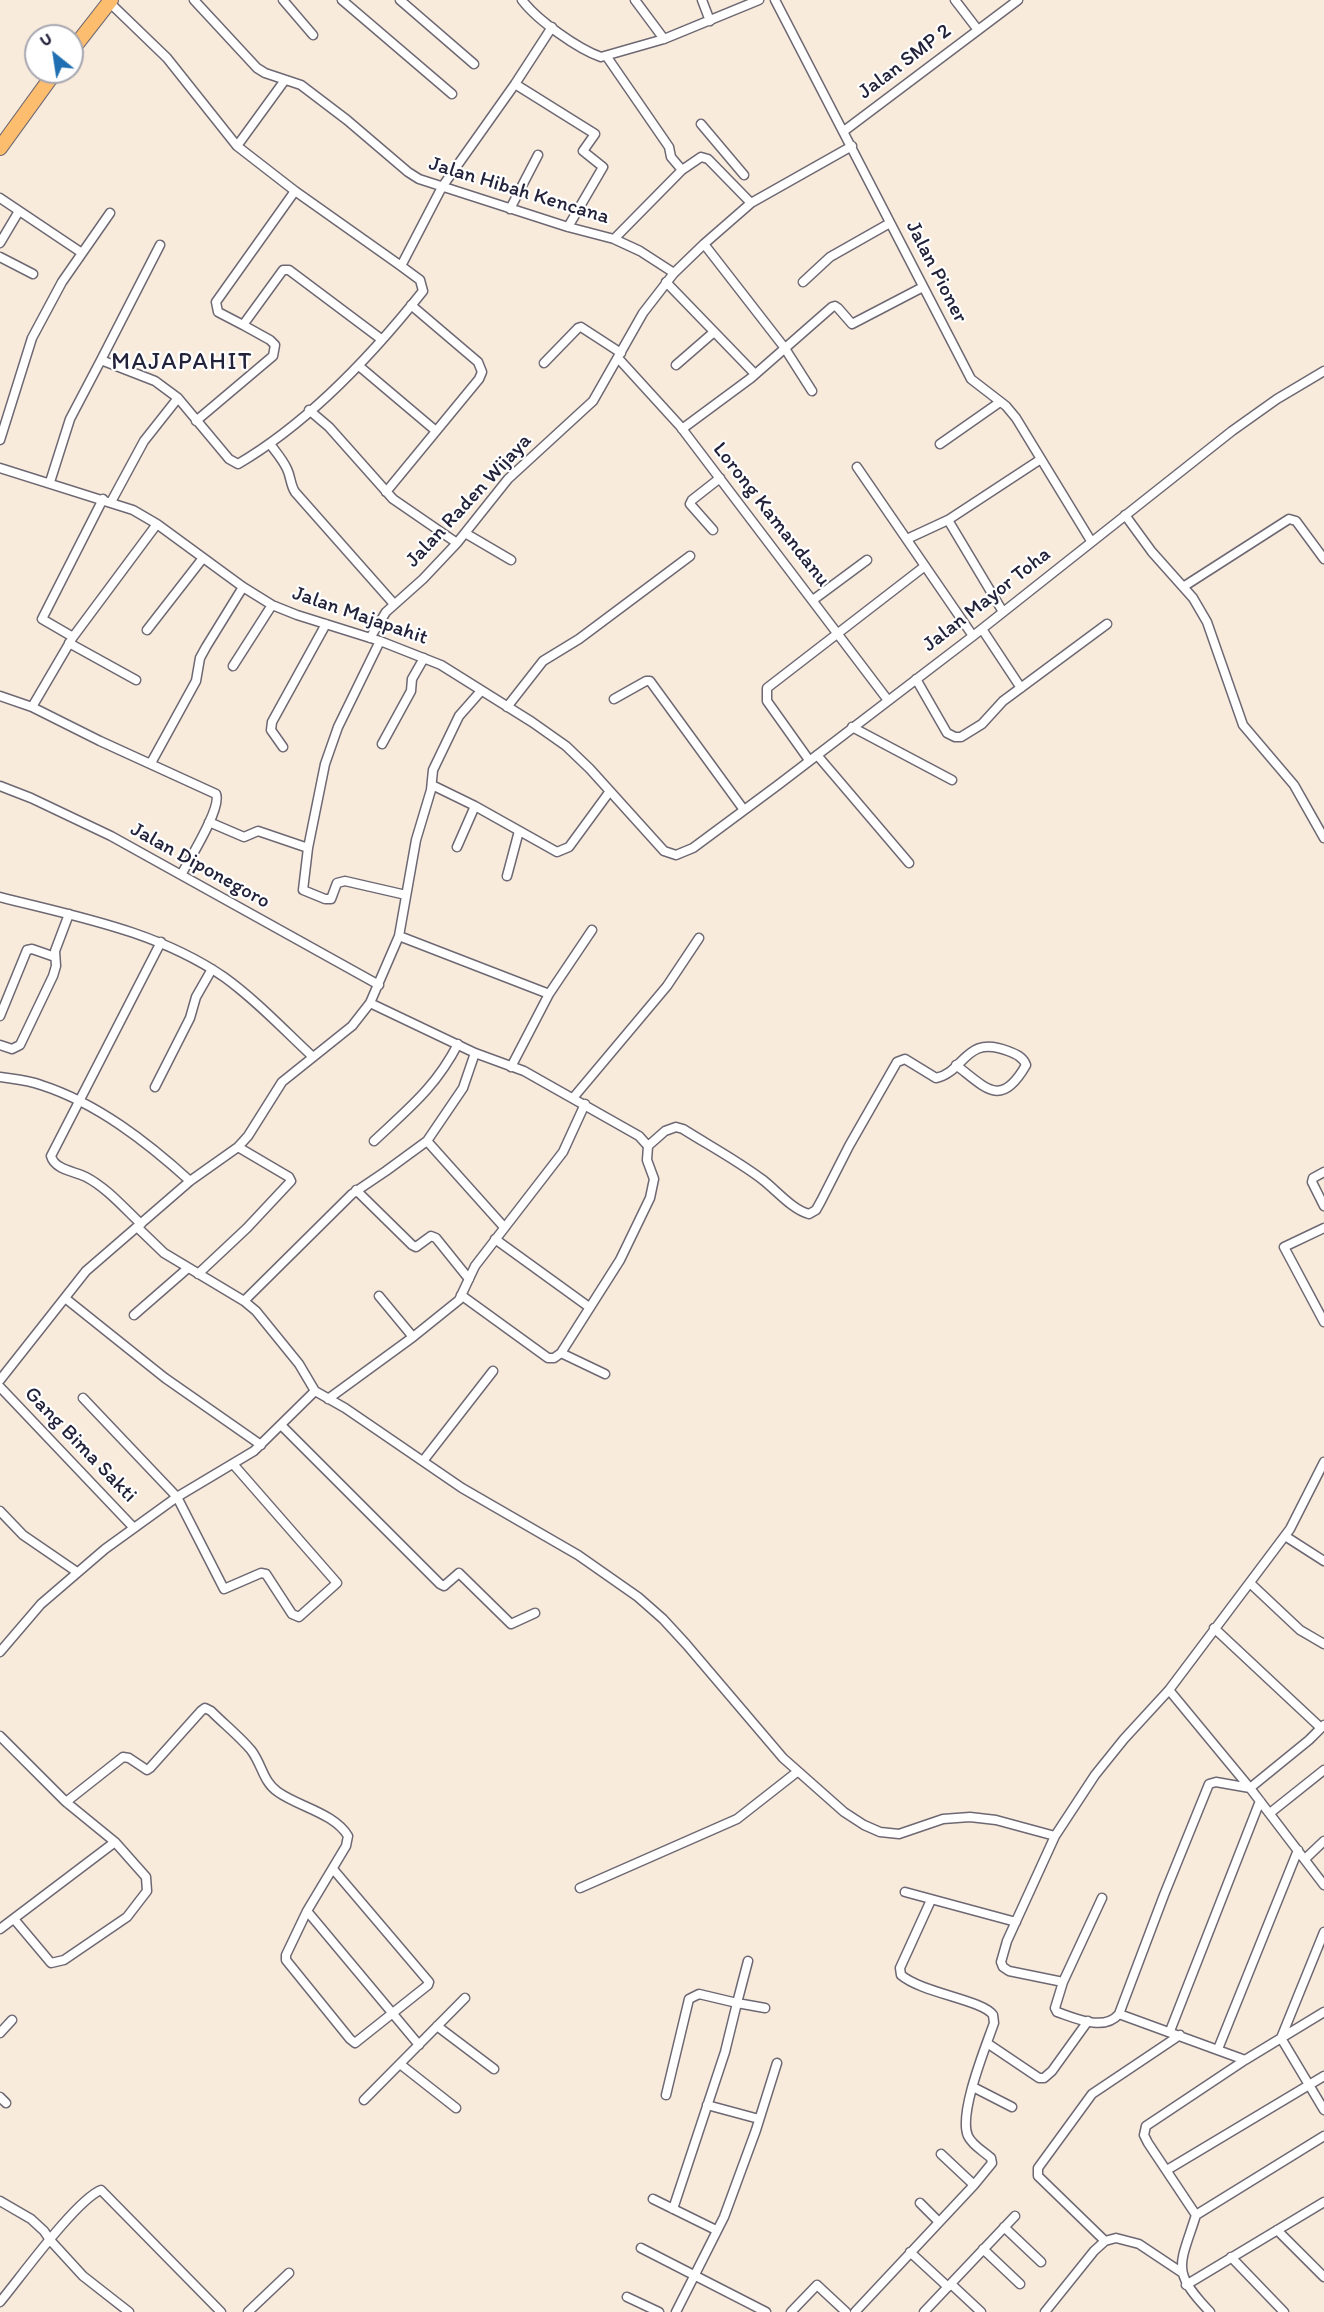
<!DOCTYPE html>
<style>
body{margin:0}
#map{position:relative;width:1324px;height:2312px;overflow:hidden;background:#f9ebdb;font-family:Itim,sans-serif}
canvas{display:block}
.north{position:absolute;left:24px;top:24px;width:60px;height:60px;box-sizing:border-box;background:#fff;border:2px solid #a7a7b1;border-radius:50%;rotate:330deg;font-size:16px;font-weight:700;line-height:24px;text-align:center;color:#22223b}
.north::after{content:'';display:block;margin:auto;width:21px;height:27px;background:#1f6fb2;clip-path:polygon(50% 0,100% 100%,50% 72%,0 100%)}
</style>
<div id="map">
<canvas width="1324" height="2312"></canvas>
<div class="north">U</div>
</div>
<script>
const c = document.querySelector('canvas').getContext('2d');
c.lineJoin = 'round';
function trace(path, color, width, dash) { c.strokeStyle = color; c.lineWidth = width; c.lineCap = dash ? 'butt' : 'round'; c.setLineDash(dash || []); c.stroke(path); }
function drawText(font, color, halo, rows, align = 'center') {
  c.font = font + ' Itim,sans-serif'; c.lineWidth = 4.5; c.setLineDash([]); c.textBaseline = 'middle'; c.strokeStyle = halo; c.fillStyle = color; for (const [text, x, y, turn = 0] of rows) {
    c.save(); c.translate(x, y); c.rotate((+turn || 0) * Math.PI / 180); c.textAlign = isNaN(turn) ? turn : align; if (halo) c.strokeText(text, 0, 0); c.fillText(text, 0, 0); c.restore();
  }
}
const minor = new Path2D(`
 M 194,0 L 257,68 L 265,73 L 301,85 L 347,120 L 408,172 L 419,179 L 568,227 L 614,239 L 640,251 L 674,273
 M 283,0 L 313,35
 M 342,0 L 452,94
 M 400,0 L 474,64
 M 522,0 C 537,20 578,49 601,57 L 664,39 L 759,0
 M 635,0 L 664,39
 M 702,0 L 710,21
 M 775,0 L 971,379 L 1006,406 L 1016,418 L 1091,541
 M 955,0 L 978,30
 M 109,2 L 167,58 L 237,146 L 295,191 L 401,266
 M 607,57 L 669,147 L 671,157 L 682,170
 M 515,84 L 595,134 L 583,151 L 603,167 L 568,227
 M 701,124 L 744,175
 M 844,131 L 1018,0
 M 237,146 L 285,80
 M 0,198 L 82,253
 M 510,209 L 538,155
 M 614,239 L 682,170 L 701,157 L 708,159 L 751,203
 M 0,243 L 19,211
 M 704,244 L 784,347 L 812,391
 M 0,257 L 33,274
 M 666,282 L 755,374
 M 803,282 L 830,257 L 890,223
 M 243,325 L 218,312 L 216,302 L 295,191
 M 618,358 L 680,426 L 887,699
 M 101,360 L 160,245
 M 544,363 L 578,328 L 581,327 L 621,353
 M 676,365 L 714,332
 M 359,366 L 436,431
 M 309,410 L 329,427 L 393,499 L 457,543
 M 196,421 L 273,356 L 275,345 L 270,340 L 243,325 L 283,270 L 289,270 L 381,339
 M 682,429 L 751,378 L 832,307 L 835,306 L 838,308 L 852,324 L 923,287
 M 0,440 L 32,338 L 62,282 L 110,213
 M 270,444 C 276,452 283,460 287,469 C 291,477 290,484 295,492 L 394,604
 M 940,444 L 1000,402
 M 857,467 L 973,636
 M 0,468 L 133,510 L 157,524 L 243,587 L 272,605 L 297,615 L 380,641 L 441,665 L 532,722 L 566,746 L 590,769 L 664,851 L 676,855 L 693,848 L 778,785 L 973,636 L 1232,431 L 1277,399 L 1324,371
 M 50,482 L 70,419 L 101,360 L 155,381 L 178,398 L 229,459 L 238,464 C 308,423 373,354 423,291 L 420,280 L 401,266 L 442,187 L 515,84 L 552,27
 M 386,492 L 479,379 L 482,372 L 478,362 L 411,305
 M 111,502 L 144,441 L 178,398
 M 1125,515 L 1152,552 L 1193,598 L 1207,622 L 1243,725 L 1294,785 L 1324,838
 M 948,520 L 1003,612
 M 713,530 L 690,504 L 692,500 L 720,478
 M 465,533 L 511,560
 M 907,539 L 948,520 L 1041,459
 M 1183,587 L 1289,519 L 1296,521 L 1324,559
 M 813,600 L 867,560
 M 982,629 L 1021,688
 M 147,630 L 203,558
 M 73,637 L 42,619 L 103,499
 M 370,638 L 386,612 L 423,579 L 457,543 L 508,479 L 593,401 L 643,313 L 674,273 L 704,244 L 751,203 L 852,146
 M 380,641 L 338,727 L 325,764 L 308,848 L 303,890 L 325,899 L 331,899 L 337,883 L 345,881 L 406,895
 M 69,643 L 136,680
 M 233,666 L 272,605
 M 916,679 L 947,733 L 955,737 L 961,737 L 982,724 L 1003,701 L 1107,624
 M 0,696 L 32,707 L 100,741 L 216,794 C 222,808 189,860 181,875
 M 614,699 L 646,681 L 650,681 L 744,810
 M 32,707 L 73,637 L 157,524
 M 507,707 L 543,661 L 579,639 L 690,556
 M 852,727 L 952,780
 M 382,744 L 411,691 L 412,679 L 424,658
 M 283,747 L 271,730 L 272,722 L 326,624
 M 817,755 L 909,863
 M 809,760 L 767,701 L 767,688 L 925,566
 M 151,763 L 196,681 L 200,658 L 206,647 L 243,587
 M 432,785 L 475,806 L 557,852 L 569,847 L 610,791
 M 0,786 L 31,798 L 111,836 L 379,985
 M 209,822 L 244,837 L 258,831 L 308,848
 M 457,847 L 475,806
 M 507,876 L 519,831
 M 0,897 C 78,917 157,931 224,977 C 256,1000 284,1030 313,1057
 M 399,936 L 549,994 L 511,1067
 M 549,994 L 592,930
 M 370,1003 L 475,1053 L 524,1071 L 639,1136 L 648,1146
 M 0,1016 L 27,950 L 32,949 L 55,957
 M 0,1045 L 12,1049 L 20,1045 L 53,976 L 56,966 L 55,951 L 69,914
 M 0,1077 C 13,1079 28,1080 41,1085 C 97,1103 147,1142 190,1181
 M 155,1087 L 190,1018 L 196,997 L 212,969
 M 573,1098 L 667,986 L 699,938
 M 374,1141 C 409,1108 435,1088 458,1044
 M 427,1141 L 504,1227
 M 1324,1172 L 1313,1178 L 1312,1182 L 1324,1206
 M 356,1190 L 412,1245 L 416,1247 L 431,1236 L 436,1238 L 469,1279
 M 141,1224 C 124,1208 107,1188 86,1177 C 74,1171 55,1170 51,1156 L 161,942
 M 137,1227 L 164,1253 L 244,1301 L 256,1311 L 299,1364 L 315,1391 L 345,1408 L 462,1488 L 578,1555 L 638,1597 L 663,1619 L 686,1644 L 783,1758 L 844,1812 L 864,1825 L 880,1832 L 899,1834 L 943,1819 L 970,1817 L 996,1820 L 1055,1836 L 1095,1775 L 1124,1739 L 1169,1690 L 1290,1529 L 1324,1462
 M 1324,1228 L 1284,1247 L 1324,1322
 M 495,1239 L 589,1307
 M 198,1274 L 247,1228 L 291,1181 L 289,1177 L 238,1147
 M 461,1295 L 548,1358 L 554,1358 L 561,1353 L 620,1260 L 650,1198 L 654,1179 L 647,1160 L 648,1146 L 665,1131 L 676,1127 L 683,1129 C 710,1146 738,1161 763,1180 C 777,1191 793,1210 809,1214 L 816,1210 L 821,1201 L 849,1146 L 897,1062 L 905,1059 L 936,1078 C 965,1072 965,1034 1008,1051 C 1016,1054 1023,1057 1026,1065 C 1001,1109 986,1088 956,1065
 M 379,1296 L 413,1337
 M 65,1298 L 165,1378 L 261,1445
 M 244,1301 L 352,1194 L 386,1171 L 427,1141 L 463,1088 L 475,1053
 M 134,1315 L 188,1268
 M 561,1353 L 605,1374
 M 0,1380 L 86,1271 L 190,1181 L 238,1147 L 248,1136 L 282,1082 L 352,1026 L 370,1003 L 399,936 L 416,840 L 431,790 L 433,770 L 459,716 L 481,691
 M 0,1387 L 133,1527
 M 83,1398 L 177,1497 L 224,1589 L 261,1573 L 266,1574 L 292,1614 L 299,1617 L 337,1583 L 233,1464
 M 328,1399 L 413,1337 L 459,1300 L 475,1266 L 563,1152 L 585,1104
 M 281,1425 L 440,1584 L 444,1586 L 459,1573 L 511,1624 L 535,1613
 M 423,1461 L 493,1371
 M 0,1511 L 23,1535 L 77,1572
 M 1285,1536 L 1324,1561
 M 1250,1583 L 1300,1630 L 1324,1644
 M 1214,1628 L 1321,1728
 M 0,1652 L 41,1604 L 105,1549 L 177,1497 L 254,1451 L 315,1391
 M 1169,1690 L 1250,1788 L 1309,1740 L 1324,1725
 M 0,1736 L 66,1802 L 123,1757 L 129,1758 L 147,1770 L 150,1768 L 201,1711 L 205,1708 L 211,1711 C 224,1724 239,1736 251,1750 C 262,1764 263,1782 278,1792 C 299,1807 334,1813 348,1836 L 346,1846 L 307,1911 L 286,1955 L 286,1960 L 350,2039 L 355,2043 L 428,1985 L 429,1982 L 333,1869
 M 1270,1813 L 1324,1770
 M 1055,1836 L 1007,1941 L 1001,1962 L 1003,1967 L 1009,1971 L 1063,1982
 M 1305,1859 L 1324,1841
 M 580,1888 L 737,1819 L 797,1772
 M 905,1892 L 1016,1922
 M 1102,1898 L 1063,1982 L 1055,2008 L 1057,2012 C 1075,2018 1104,2032 1119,2014 L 1164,1895 L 1209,1784 L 1216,1782 L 1250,1788 L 1324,1885
 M 307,1911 L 419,2045
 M 14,1919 L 51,1963 L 64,1960 L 127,1917 L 147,1891 L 146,1877 L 115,1842
 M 0,1929 L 115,1842 L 66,1802
 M 1324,1932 L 1281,2038 L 1324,2110
 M 748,1961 L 737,2003 L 765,2008
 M 1119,2014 L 1245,2060
 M 437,2026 L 494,2069
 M 1170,2031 L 1260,1801
 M 0,2033 L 12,2020
 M 987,2043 L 1039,2078 L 1044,2078 L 1052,2071 L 1088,2021
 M 1218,2049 L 1298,1850
 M 400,2064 L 456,2108
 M 973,2087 L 1012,2107
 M 666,2095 L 689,1999 L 699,1994 L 737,2003 L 725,2052 L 673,2209
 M 0,2097 L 6,2103
 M 364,2100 L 465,1998
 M 707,2105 L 759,2119
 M 941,2154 L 974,2185
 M 1167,2170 L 1324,2076
 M 653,2199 L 716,2230
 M 0,2201 L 31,2219 L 44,2231 L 50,2240 L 83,2276 L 129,2312
 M 920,2203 L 939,2222
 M 1196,2215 L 1148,2143 L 1144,2135 L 1146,2126 L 1245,2060 L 1324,2012
 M 1004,2227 L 1041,2262
 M 1277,2230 L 1324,2277
 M 1105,2241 L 1038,2176 L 1038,2168 L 1092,2094 L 1180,2035
 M 641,2248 L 766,2312
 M 983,2249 L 1020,2284
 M 910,2252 L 948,2287
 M 1231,2257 L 1284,2312
 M 951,2284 L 981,2312
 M 1186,2285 L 1324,2202
 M 627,2297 L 659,2312
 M 0,2302 C 20,2278 76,2200 101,2190 L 221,2312
 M 248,2312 L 289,2273
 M 676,2312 L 724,2217 L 756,2130 L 777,2063
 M 791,2312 L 817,2285 L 846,2312
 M 855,2312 L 974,2185 L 992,2163 L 991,2158 C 983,2151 972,2145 968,2136 C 958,2114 986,2046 994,2023 L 993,2015 C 983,2000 922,1993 901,1975 L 900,1968 L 931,1900
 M 924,2312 L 1015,2216
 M 1045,2312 L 1094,2251 L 1105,2241 L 1116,2238 L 1139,2244 L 1181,2272
 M 1210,2312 C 1170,2270 1180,2266 1196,2215 L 1324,2136`);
const trunk = new Path2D(`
 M 72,50 L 111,0
 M 0,148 L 55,72`);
trace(minor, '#6d6873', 11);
trace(trunk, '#6d6873', 16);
trace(minor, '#fff', 8);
trace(trunk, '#fcbd6f', 14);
drawText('21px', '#22223b', '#fff', [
 ["Jalan SMP 2",905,62,-37],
 ["Jalan Hibah Kencana",519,191,17],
 ["Jalan Pioner",936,272,63],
 ["Jalan Raden Wijaya",469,501,-47],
 ["Lorong Kamandanu",771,515,52],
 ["Jalan Mayor Toha",987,600,-38],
 ["Jalan Majapahit",360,616,19],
 ["Jalan Diponegoro",200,866,29],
 ["Gang Bima Sakti",80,1445,46]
]);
c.letterSpacing = '1.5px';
drawText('24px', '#22223b', '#fff', [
 ["MAJAPAHIT",182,363]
]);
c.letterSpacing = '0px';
</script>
